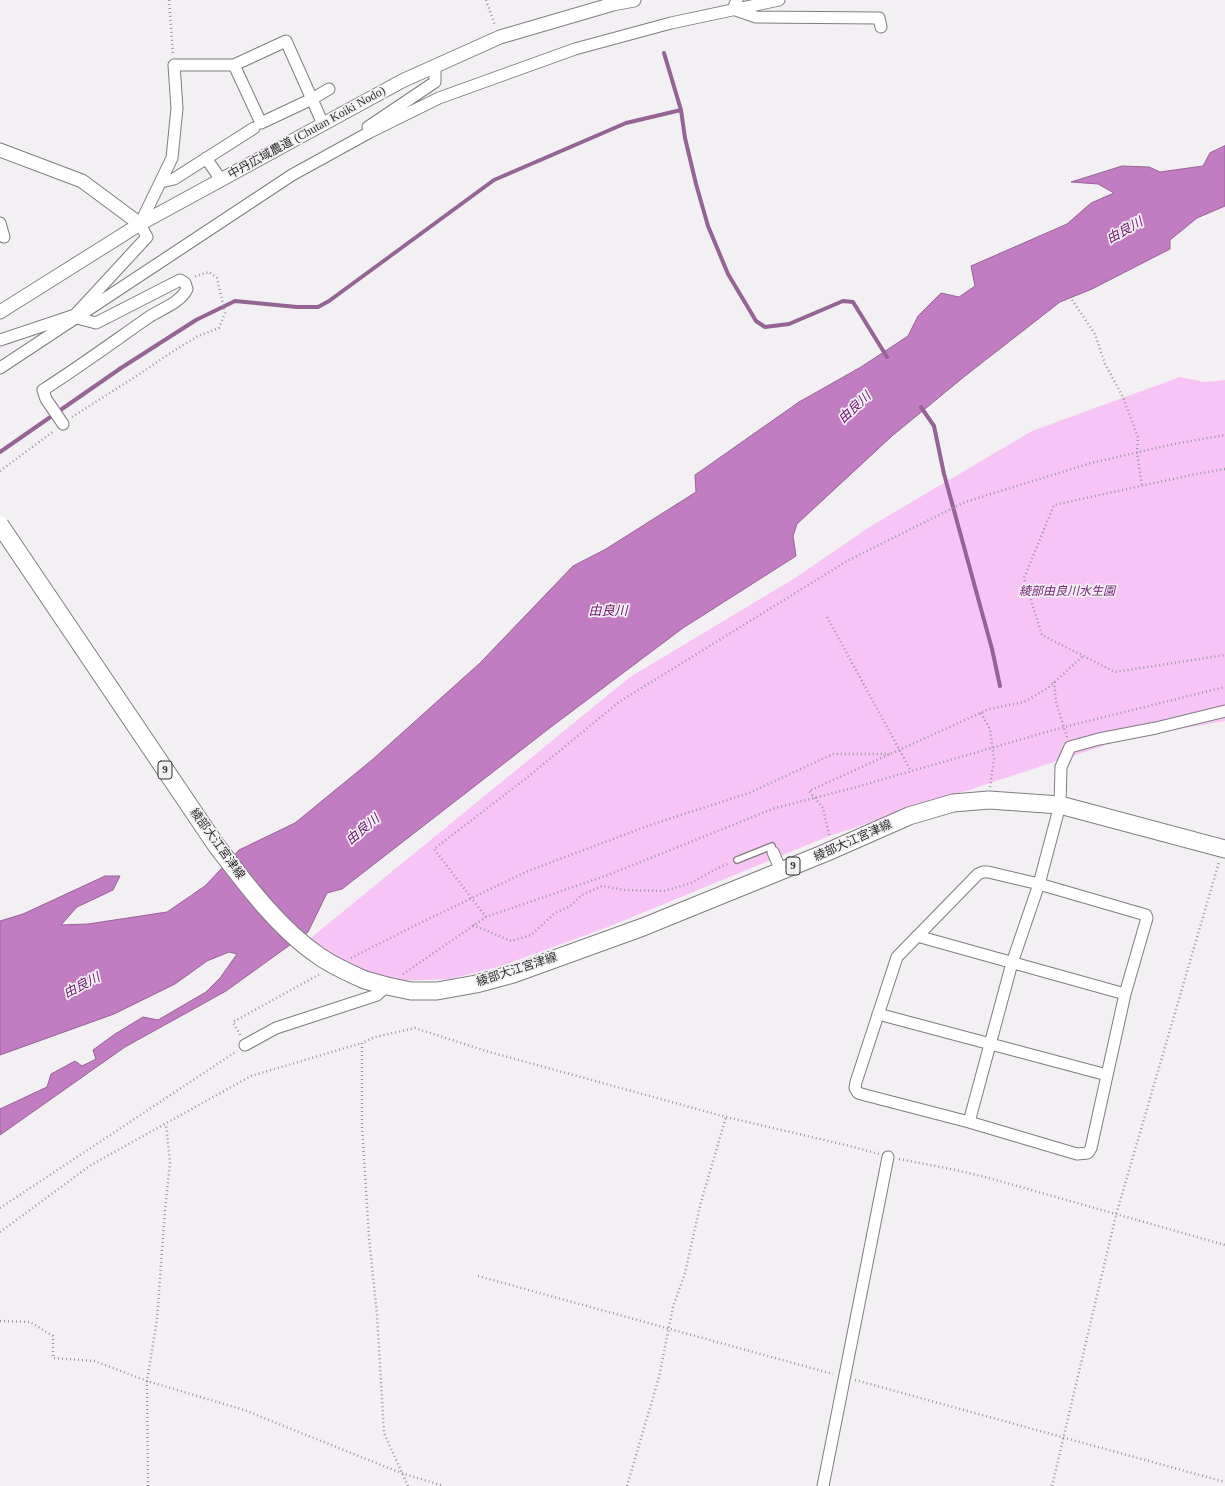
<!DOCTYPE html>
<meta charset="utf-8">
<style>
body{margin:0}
canvas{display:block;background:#f3f0f3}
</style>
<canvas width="1225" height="1486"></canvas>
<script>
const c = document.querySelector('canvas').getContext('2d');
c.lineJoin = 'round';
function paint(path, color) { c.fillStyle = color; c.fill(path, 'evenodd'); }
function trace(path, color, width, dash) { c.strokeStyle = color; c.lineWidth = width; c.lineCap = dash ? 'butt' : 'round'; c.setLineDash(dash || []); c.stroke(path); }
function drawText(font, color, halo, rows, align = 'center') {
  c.font = font + ' "Times New Roman","Noto Sans JP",serif'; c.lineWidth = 3.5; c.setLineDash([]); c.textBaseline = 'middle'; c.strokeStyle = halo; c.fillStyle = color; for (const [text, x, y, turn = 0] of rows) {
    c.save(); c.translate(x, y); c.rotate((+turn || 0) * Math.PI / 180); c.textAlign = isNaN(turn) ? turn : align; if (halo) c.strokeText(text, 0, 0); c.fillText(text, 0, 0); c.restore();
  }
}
paint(new Path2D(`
 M 1180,377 L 1204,382 L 1225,380 L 1225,721 L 1127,738 L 829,836 L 608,927 L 501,966 L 450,979 L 398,981 L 347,967 L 307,941 L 630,677 L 795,578 L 871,526 L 1032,431 Z`), '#f6c4f5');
const water = new Path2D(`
 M 1225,146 L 1225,206 L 1197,218 L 1170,240 L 1170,249 L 1092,289 L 1060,302 L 965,376 L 892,436 L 797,524 L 793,536 L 796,556 L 683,628 L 551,727 L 342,889 L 327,893 L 308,932 L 226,991 L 125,1047 L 0,1135 L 0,1109 L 47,1087 L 51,1074 L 75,1061 L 82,1066 L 96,1059 L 93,1050 L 115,1034 L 143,1017 L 158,1020 L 206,992 L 220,978 L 237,954 L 229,952 L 207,961 L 175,984 L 114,1014 L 0,1055 L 0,921 L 23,914 L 105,876 L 120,876 L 113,890 L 77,907 L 61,925 L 88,924 L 167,912 L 205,886 L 239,850 L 295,823 L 372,760 L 480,663 L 573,566 L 606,549 L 696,492 L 695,475 L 799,402 L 861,367 L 908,336 L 918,316 L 941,293 L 959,297 L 975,286 L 971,266 L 1067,224 L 1091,203 L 1114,193 L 1098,184 L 1071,182 L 1122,166 L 1149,167 L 1160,172 L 1203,166 L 1210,153 Z`);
paint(water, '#c27cc2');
trace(water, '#956495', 1);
trace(new Path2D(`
 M 664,53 L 681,110 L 685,138 L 696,184 L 708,226 L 728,274 L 756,321 L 765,327 L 789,324 L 843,301 L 853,302 L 887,357
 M 921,407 L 934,426 L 944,474 L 992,649 L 1000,686
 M 0,452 L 121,368 L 196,320 L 235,301 L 297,307 L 318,307 L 329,301 L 494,180 L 626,123 L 681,110`), '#956495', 4);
const service = new Path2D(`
 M 737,860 L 772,846 L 773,852`);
const minor = new Path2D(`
 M 737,0 L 733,9 L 756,17 L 879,18 L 881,27
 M 323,124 L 286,41 L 234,65 L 261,123 L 312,99 L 329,89
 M 368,127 L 435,82 L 435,66
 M 206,158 L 221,180
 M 161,182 L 174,179 L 254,128
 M 0,223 L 4,237
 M 0,340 L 75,315 L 147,237 L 140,224 L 172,158 L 177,108 L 174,65 L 234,65
 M 0,368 L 292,175 L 370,132 L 439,98 L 575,49 L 671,23 L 779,0
 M 63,424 L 46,399 L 43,390 C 79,367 113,342 149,317 C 161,309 180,303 187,289 L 185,283 L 180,280 L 96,323 L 77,318 L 75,315
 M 773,852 L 781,871
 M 983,872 L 988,872 L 1039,884 L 1139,913 L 1146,915 L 1147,918 L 1125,994 L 1091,1148 L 1088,1153 L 1077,1154 L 969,1122 L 865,1095 L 858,1093 L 855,1088 L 856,1082 L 897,957 L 978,874 Z
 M 917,936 L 1125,994
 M 878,1014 L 1107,1075
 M 245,1045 L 276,1028 L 377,995 L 387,986
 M 969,1122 L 1012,963 L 1039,884 L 1060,805 L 1061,767 L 1070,747 L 1099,739 L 1156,728 L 1225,711
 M 823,1486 L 888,1157`);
const tertiary = new Path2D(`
 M 0,150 L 82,181 L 140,224
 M 0,312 L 140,224 L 402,81 L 500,37 L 613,4 L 634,0`);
const primary = new Path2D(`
 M 365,980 L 387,986 L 411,991 L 437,991 L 476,984 L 513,974 L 643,927 L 825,853 L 909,816 L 953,803 L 989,800 L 1060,805 L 1225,849`);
trace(service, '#7f7d7f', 8);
trace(minor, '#7f7d7f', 13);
trace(tertiary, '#7f7d7f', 15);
trace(primary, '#7f7d7f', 19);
trace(new Path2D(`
 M 169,0 L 173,55
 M 486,0 L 495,25
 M 1072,300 L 1095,334 L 1105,364 L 1123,397 L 1138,437 L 1137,453 L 1142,485
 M 72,417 L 138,375 L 175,350 L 198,336 L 219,328 L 225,313 L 217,278 L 209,272 L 193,277
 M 1225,469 L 1191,475 L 1054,505 L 1024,578 L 1042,635 L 1115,672 L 1225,655
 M 0,471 L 54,431
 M 827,617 L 911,771
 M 1054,682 L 1056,702 L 1067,737
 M 981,713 L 990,729 L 994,759 L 990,787
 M 829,835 L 823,808 L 809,791 L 989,709 L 1024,702 L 1048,688 L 1083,656
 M 486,917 L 434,849 L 529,776 L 619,702 L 847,561 L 965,502 L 1091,463 L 1174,444 L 1225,435
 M 473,925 L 511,941 L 531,935 L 555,913 L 569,907 L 582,895 L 602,886 L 624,890 L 664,891 L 691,883 L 720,867 L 730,863
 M 351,958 L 418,924 L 528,871 L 653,824 L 749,793 L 833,754 L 890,754
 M 403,974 L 486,917 L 608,875 L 775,808 L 853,788 L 1064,727 L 1225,687
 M 240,1035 L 233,1022 L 320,974
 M 899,1159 L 956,1170 L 989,1178 L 1225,1245
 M 0,1208 L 237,1051
 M 0,1232 L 91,1165 L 251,1076 L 362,1043
 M 478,1276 L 833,1374
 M 0,1321 L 30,1322 L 53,1336 L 53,1358 L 95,1361 L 147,1381 L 244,1410 L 401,1473 L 444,1486
 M 855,1380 L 1225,1482
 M 148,1486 L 147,1381 L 157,1319 L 165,1210 L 170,1163 L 166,1124
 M 408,1486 L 384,1433 L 377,1315 L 369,1237 L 362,1127 L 362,1043 L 375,1037 L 415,1028 L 486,1051 L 726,1117 L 850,1146 L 879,1154
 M 627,1486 L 659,1377 L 673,1307 L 685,1273 L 701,1202 L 726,1117
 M 1052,1486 L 1116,1215 L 1219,862`), '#999799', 2.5, [1, 3]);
trace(service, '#fff', 5.5);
trace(minor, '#fff', 11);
trace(tertiary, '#fff', 13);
trace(primary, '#fff', 17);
const primaryBridge = new Path2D(`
 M 0,525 L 216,845 C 245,883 279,929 319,956 C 333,966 349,973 365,980`);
trace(primaryBridge, '#7f7d7f', 19, []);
trace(primaryBridge, '#fff', 17);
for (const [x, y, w] of [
 [165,770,14],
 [793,866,14]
]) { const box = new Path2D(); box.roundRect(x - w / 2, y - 9, w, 18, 3); c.fillStyle = '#f3f0f3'; c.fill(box); trace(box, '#2d2c2d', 1); }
drawText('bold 11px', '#2d2c2d', null, [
 ["9",165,770],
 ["9",793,866]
]);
drawText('12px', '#2d2c2d', '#f3f0f3', [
 ["中丹広域農道 (Chutan Koiki Nodo)",307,133,-29],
 ["綾部大江宮津線",853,841,-24],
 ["綾部大江宮津線",217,844,54],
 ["綾部大江宮津線",517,970,-18]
]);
drawText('italic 12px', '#752177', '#f3f0f3', [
 ["綾部由良川水生園",1067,592]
]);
drawText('italic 13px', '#6c166e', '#f3f0f3', [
 ["由良川",1125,231,-29],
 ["由良川",855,408,-43],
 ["由良川",608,612],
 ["由良川",363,830,-40],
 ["由良川",82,986,-27]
]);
</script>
